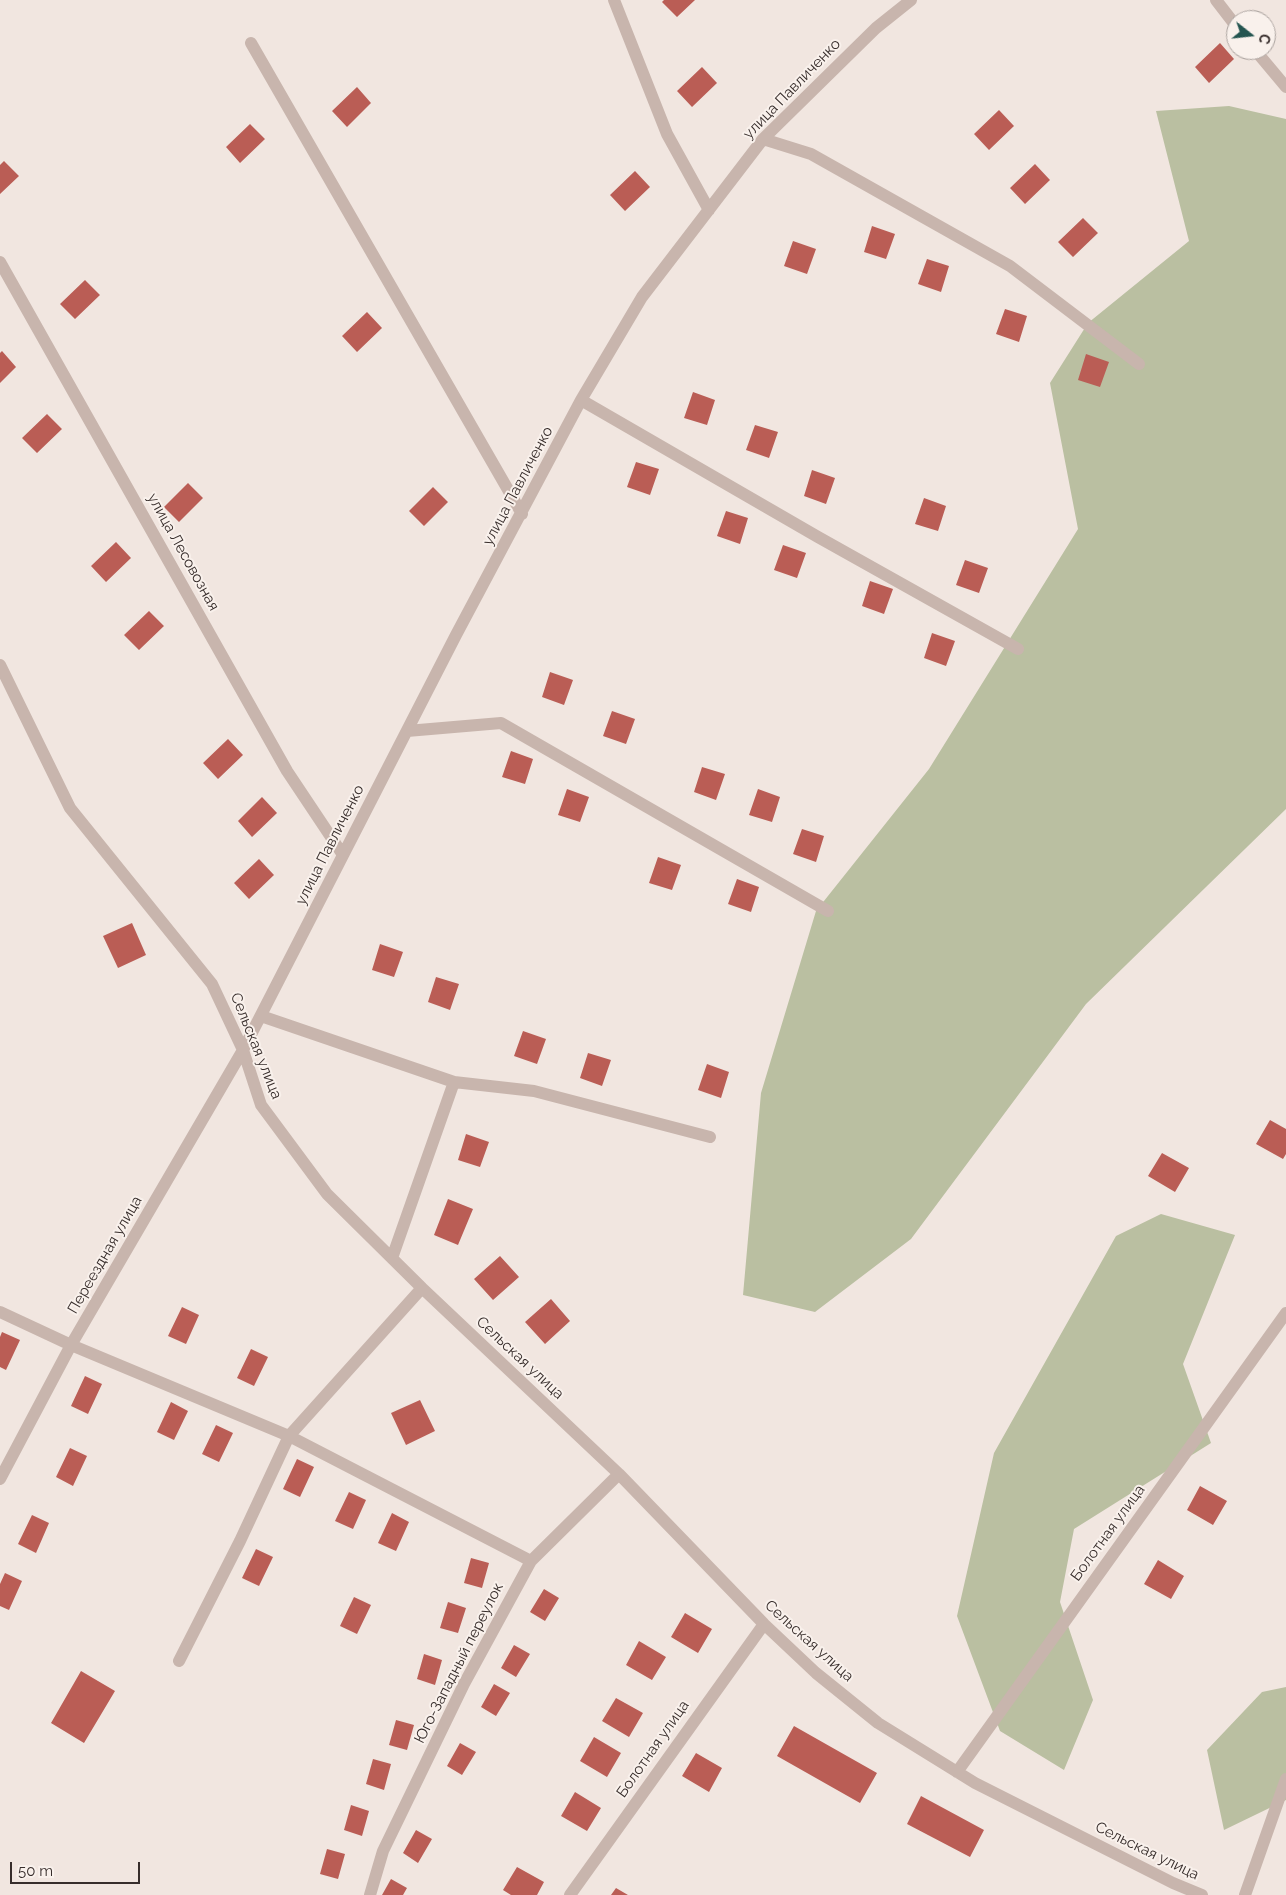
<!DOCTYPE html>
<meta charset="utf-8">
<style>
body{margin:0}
#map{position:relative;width:1286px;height:1895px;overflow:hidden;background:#f1e6e0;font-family:Raleway,sans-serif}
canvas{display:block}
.north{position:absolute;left:1226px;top:10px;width:50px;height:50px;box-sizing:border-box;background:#f9f1ec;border:1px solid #aba39f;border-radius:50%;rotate:106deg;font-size:14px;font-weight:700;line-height:20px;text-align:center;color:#372d2b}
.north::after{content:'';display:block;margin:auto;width:18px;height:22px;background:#245550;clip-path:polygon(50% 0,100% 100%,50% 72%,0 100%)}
.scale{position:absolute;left:10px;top:1862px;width:130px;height:22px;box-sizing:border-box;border:2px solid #372d2b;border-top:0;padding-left:6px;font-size:15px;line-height:18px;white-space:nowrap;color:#372d2b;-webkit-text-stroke:4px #f9f1ec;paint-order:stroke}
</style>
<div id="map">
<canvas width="1286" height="1895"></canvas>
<div class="north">С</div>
<div class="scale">50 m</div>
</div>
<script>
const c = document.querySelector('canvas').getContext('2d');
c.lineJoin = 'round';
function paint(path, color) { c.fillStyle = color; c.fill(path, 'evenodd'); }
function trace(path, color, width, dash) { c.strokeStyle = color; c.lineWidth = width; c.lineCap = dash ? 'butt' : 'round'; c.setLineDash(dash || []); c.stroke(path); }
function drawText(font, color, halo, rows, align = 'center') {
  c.font = font + ' Raleway,sans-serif'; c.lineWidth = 4; c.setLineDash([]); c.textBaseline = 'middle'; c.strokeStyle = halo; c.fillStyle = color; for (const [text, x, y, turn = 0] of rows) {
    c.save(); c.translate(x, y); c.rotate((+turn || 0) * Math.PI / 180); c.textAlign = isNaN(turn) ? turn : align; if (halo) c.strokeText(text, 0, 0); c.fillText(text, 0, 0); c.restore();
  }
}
paint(new Path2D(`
 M 1229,106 L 1286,119 L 1286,809 L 1086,1004 L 911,1239 L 815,1312 L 743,1295 L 761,1093 L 816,911 L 929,769 L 1078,529 L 1050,383 L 1088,323 L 1189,241 L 1156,111 Z
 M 1161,1214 L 1235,1235 L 1183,1364 L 1211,1443 L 1074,1529 L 1060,1602 L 1093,1700 L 1064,1770 L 1000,1731 L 957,1616 L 994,1453 L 1116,1236 Z
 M 1286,1687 L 1286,1800 L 1224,1830 L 1207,1750 L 1262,1692 Z`), '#babfa1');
paint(new Path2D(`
 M 664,0 L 695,0 L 677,17 L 662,2 Z
 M 1220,43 L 1234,59 L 1209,83 L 1195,67 Z
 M 702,67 L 717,83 L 692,107 L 677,91 Z
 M 357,87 L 371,103 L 347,127 L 332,111 Z
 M 999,110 L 1014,126 L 989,150 L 974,134 Z
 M 250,124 L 265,139 L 240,163 L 226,147 Z
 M 4,161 L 19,176 L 0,194 L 0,165 Z
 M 1035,164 L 1050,180 L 1025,204 L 1010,188 Z
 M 635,171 L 650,187 L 625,211 L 610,195 Z
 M 1083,218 L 1098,233 L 1073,257 L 1058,242 Z
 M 872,226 L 895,234 L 886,259 L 864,252 Z
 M 793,241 L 816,249 L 807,274 L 784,266 Z
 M 927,259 L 949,266 L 941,292 L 918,284 Z
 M 85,280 L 100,295 L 75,319 L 60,304 Z
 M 1005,309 L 1027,316 L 1019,342 L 996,334 Z
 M 367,312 L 382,328 L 357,352 L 342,336 Z
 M 2,351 L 16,367 L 0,383 L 0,353 Z
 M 1086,354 L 1109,362 L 1100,387 L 1078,380 Z
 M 693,392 L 715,400 L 707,425 L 684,418 Z
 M 47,414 L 62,429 L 37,453 L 22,438 Z
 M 755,425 L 778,432 L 769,458 L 746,450 Z
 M 636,462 L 659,469 L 650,495 L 627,487 Z
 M 812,470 L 835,478 L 826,504 L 804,496 Z
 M 188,483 L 203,498 L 179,522 L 164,507 Z
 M 433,487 L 448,502 L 424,526 L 409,511 Z
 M 924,498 L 946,506 L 938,531 L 915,524 Z
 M 726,511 L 748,518 L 740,544 L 717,536 Z
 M 116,542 L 131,558 L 106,582 L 91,566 Z
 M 783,545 L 806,553 L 797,578 L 774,570 Z
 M 965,560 L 988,568 L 979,593 L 956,585 Z
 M 870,581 L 893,589 L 884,614 L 862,606 Z
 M 149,611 L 164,626 L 139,650 L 124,635 Z
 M 932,633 L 955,641 L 946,666 L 924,658 Z
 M 550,672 L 573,680 L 564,705 L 542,697 Z
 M 612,711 L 635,719 L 626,744 L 603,736 Z
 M 228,739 L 243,755 L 218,779 L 203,763 Z
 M 511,751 L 533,759 L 525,784 L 502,777 Z
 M 702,767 L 725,774 L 716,800 L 694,792 Z
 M 567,789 L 589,797 L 580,822 L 558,815 Z
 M 758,789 L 780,797 L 772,822 L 749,815 Z
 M 262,797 L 277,813 L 252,837 L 238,821 Z
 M 802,829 L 824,836 L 816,862 L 793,854 Z
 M 658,857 L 681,865 L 672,890 L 649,883 Z
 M 259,859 L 274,875 L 249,899 L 234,883 Z
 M 737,879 L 759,887 L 751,912 L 728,904 Z
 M 132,923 L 146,955 L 118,968 L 103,936 Z
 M 380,944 L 403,952 L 394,977 L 372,970 Z
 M 436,977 L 459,984 L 450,1010 L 428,1002 Z
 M 523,1031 L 546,1039 L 537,1064 L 514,1056 Z
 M 588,1053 L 611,1060 L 602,1086 L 580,1078 Z
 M 707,1064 L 729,1072 L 721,1098 L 698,1090 Z
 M 1270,1120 L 1286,1129 L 1286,1154 L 1283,1159 L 1256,1144 Z
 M 466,1134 L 489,1142 L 480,1167 L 458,1160 Z
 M 1162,1153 L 1189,1168 L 1175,1192 L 1148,1176 Z
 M 448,1199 L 473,1209 L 458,1245 L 434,1235 Z
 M 500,1256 L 519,1277 L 493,1300 L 474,1279 Z
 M 551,1299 L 570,1321 L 545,1344 L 525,1322 Z
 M 182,1307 L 199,1315 L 186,1344 L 168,1336 Z
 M 2,1332 L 20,1340 L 6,1370 L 0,1367 L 0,1337 Z
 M 251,1349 L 268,1357 L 254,1386 L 237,1378 Z
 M 85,1376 L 102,1384 L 88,1414 L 71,1406 Z
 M 420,1400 L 435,1431 L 406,1445 L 391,1413 Z
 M 171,1402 L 188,1411 L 174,1440 L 157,1432 Z
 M 216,1425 L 233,1433 L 219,1462 L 202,1454 Z
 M 70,1448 L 87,1456 L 73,1486 L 56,1477 Z
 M 297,1459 L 314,1467 L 300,1497 L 283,1489 Z
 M 1200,1486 L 1227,1501 L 1213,1525 L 1187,1510 Z
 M 349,1492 L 366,1500 L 353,1529 L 335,1521 Z
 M 392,1513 L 409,1522 L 396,1551 L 378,1543 Z
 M 32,1515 L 49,1523 L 36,1553 L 18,1544 Z
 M 256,1549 L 273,1557 L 259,1586 L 242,1578 Z
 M 471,1558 L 489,1563 L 482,1588 L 464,1583 Z
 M 1158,1560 L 1184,1576 L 1171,1599 L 1144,1584 Z
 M 5,1573 L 22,1581 L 9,1610 L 0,1606 L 0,1584 Z
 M 544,1589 L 559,1598 L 545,1621 L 530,1612 Z
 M 354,1597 L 371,1605 L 357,1634 L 340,1626 Z
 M 448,1602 L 466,1608 L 458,1633 L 440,1628 Z
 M 685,1613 L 712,1629 L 698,1653 L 671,1637 Z
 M 639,1641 L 666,1657 L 652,1680 L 626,1665 Z
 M 514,1645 L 530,1654 L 516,1677 L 501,1668 Z
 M 424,1654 L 442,1660 L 435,1685 L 417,1679 Z
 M 81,1671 L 115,1691 L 84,1743 L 51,1723 Z
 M 494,1684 L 510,1693 L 496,1716 L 481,1707 Z
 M 616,1698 L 643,1713 L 629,1737 L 602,1721 Z
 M 396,1720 L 414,1725 L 407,1750 L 389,1745 Z
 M 794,1726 L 877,1773 L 860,1803 L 777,1756 Z
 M 594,1737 L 621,1753 L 607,1777 L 580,1761 Z
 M 460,1743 L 476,1752 L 462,1775 L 447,1766 Z
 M 696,1753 L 722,1768 L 709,1792 L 682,1776 Z
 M 373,1759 L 391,1764 L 384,1790 L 366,1784 Z
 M 575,1792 L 601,1808 L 587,1831 L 561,1816 Z
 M 921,1796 L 984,1830 L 970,1857 L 907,1824 Z
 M 351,1805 L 369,1811 L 362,1836 L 344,1830 Z
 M 416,1830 L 432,1839 L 418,1863 L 403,1853 Z
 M 327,1849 L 345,1854 L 338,1879 L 320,1874 Z
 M 517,1867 L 544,1882 L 537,1895 L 511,1895 L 503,1890 Z
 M 391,1879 L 407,1888 L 403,1895 L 382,1895 Z
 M 616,1888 L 628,1895 L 611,1895 Z`), '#ba5d55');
trace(new Path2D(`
 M 614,0 L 667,134 L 709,210
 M 1216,0 L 1236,26
 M 251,43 L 522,514
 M 1255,50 L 1286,87
 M 763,139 L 811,154 L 1010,266 L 1139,364
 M 0,262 L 287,771 L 343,855
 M 581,400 L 818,537 L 1018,649
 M 0,665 L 70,808 L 212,984 L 243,1050 L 261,1105 L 327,1194 L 422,1288 L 619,1474 L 764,1624 L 816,1673 L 878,1723 L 975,1783 L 1173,1883 L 1202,1895
 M 407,731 L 501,723 L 828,911
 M 261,1016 L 454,1082 L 392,1258
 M 454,1082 L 534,1091 L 710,1137
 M 0,1312 L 71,1345 L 289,1436 L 531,1561
 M 0,1479 L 71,1345 L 243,1050 L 456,635 L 581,400 L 642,297 L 763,139 L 876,28 L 911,0
 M 179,1661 L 240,1541 L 289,1436 L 422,1288
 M 957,1772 L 1286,1313
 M 370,1895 L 383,1851 L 464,1684 L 531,1561 L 619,1474
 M 570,1895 L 764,1624
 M 1245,1895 L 1286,1779`), '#c8b5ad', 12);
drawText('15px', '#372d2b', '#f9f1ec', [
 ["улица Павличенко",792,89,-46],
 ["улица Павличенко",518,486,-62],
 ["улица Лесовозная",183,552,61],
 ["улица Павличенко",330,845,-63],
 ["Сельская улица",256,1046,68],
 ["Переездная улица",105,1255,-60],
 ["Сельская улица",520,1358,43],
 ["Болотная улица",1108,1533,-54],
 ["Сельская улица",809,1641,42],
 ["Юго-Западный переулок",459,1663,-63],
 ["Болотная улица",653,1749,-55],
 ["Сельская улица",1147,1851,26]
]);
</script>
